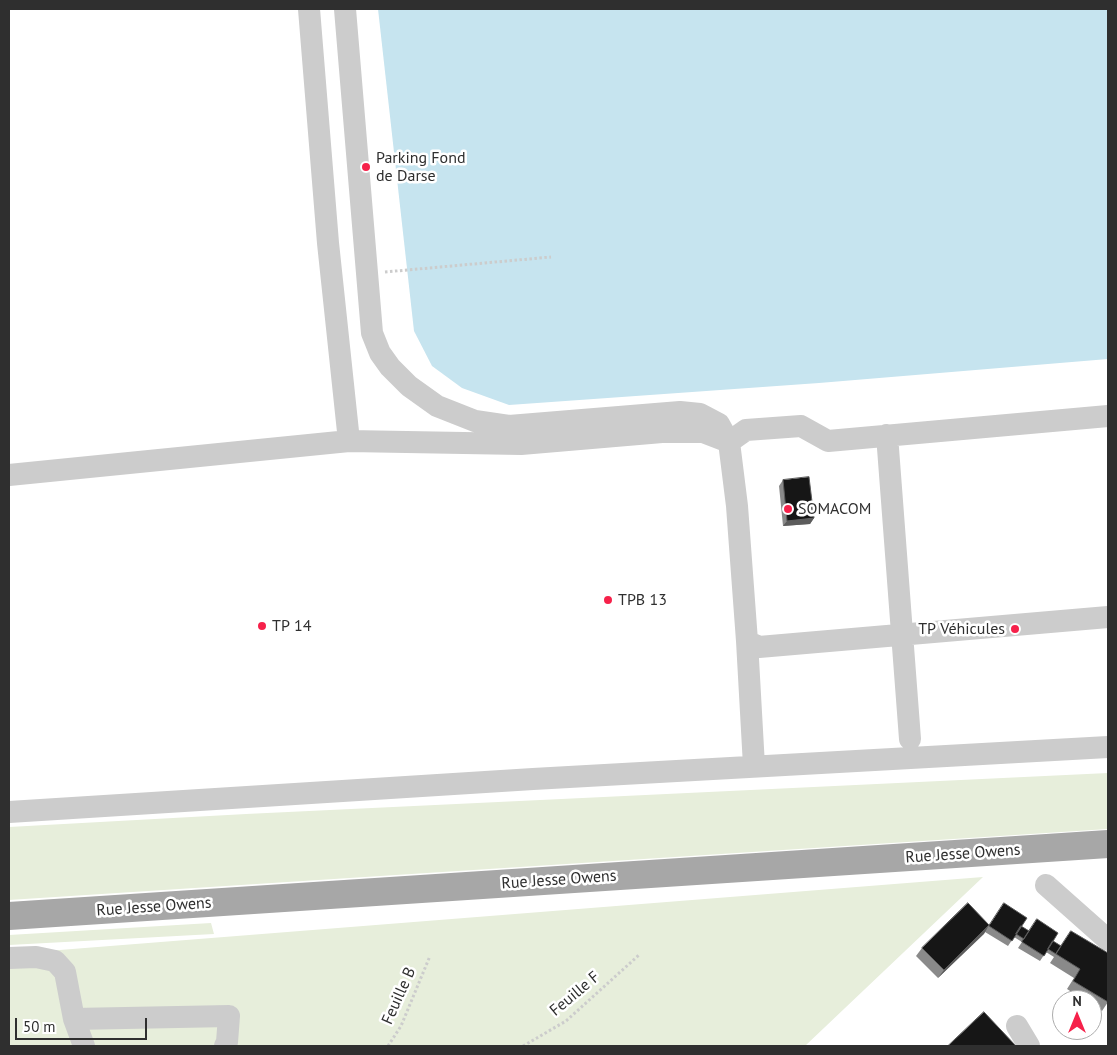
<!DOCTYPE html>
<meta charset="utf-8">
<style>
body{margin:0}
#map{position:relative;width:1117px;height:1055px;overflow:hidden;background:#fff;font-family:"PT Sans",sans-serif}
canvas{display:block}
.frame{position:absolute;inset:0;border:10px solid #2f2f2f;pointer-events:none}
.north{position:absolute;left:1052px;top:990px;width:50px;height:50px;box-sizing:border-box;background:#fff;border:1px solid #acacac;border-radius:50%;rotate:0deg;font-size:14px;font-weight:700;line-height:20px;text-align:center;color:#2f2f2f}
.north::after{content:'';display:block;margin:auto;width:18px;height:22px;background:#f6214a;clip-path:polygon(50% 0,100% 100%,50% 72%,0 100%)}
.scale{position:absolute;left:15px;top:1018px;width:132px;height:22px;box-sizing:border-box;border:2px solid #2f2f2f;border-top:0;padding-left:6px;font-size:15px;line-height:18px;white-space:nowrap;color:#2f2f2f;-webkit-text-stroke:4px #fff;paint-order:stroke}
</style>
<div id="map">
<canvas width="1117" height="1055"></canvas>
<div class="frame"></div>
<div class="north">N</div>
<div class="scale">50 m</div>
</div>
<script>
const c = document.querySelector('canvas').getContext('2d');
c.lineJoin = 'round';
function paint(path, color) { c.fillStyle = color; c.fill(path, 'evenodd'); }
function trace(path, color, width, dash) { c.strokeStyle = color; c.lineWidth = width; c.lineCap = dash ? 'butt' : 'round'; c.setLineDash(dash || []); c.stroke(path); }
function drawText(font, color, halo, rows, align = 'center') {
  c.font = font + ' "PT Sans",sans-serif'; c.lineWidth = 5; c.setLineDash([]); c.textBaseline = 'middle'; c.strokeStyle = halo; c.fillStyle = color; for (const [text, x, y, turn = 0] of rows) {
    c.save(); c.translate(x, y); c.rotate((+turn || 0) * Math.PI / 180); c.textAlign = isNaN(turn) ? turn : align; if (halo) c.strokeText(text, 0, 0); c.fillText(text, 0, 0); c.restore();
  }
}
paint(new Path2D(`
 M 1108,773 L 1108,829 L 9,900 L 9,827 L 246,814 Z
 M 983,877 L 805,1046 L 9,1046 L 9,954 Z
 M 211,923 L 214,934 L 9,945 L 9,935 Z`), '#e7eedb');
paint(new Path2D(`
 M 378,9 L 1108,9 L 1108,359 L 819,383 L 509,405 L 462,388 L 432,366 L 414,331 Z`), '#c6e4ef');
trace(new Path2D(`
 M 385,272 L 551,257
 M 388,1046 L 401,1026 L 430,956
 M 523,1046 L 566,1021 L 639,955`), '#ccc', 3, [2.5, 2.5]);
trace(new Path2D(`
 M 309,9 L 328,243 L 349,441 L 521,444 L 662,432 L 703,432 L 729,442 L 746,430 L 801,426 L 828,441 L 1108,416
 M 345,9 L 372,333 L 380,353 L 390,367 L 409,386 L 437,406 L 475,421 L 509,426 L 680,412 L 700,414 L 719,424 L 729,442 L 737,506 L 747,641 L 759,647 L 1108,617
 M 887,435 L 910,739
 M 9,475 L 349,441
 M 747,641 L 754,766
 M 9,812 L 533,779 L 1108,747
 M 1046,885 L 1108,940
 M 9,958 L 36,957 L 55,961 L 65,972 L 74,1019 L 84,1046
 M 74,1019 L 229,1016 L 227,1042 L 225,1046
 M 1017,1026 L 1029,1046`), '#ccc', 22);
trace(new Path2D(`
 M 9,916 L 1108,844`), '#a7a7a7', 28);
paint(new Path2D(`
 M 783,480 L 814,518 L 810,524 L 783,526 L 779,486 Z
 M 989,925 L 1021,926 L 1029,931 L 1053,941 L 1061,946 L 1071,931 L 1108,1002 L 1102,1011 L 1092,1005 L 1092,1000 L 1084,1000 L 1067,989 L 1074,978 L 1050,963 L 1054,957 L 1046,952 L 1040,961 L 1018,948 L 1022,942 L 1014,937 L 1008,946 L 985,932 L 938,978 L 916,956 L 922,948 Z`), '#8a8a8a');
paint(new Path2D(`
 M 814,518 L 810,524 L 783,526 L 787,521 Z
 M 989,925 L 984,934 L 938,978 L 944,970 Z`), '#5c5c5c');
const building = new Path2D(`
 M 809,477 L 814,518 L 787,521 L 783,480 Z
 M 968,903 L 989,925 L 944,970 L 922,948 Z
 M 1004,903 L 1027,918 L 1012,941 L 989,926 Z
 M 1037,919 L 1058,933 L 1044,956 L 1022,942 Z
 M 1021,926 L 1029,931 L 1024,939 L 1016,934 Z
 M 1071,931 L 1108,953 L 1108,1002 L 1073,981 L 1080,969 L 1056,954 Z
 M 1053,941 L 1061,946 L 1056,954 L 1048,949 Z
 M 984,1012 L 1016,1046 L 948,1046 Z`);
paint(building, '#161616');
trace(building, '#5c5c5c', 1);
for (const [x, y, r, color] of [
 [366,167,5,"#f6214a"],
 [788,509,5,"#f6214a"],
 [608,600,5,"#f6214a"],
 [262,626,5,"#f6214a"],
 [1015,629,5,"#f6214a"]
]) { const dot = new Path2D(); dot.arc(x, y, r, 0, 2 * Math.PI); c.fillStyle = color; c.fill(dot); trace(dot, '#fff', 2); }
drawText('16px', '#2f2f2f', '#fff', [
 ["Parking Fond",376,158],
 ["de Darse",376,176],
 ["SOMACOM",798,509],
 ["TPB 13",618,600],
 ["TP 14",272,626],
 ["TP Véhicules",1005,629,"right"]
], 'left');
drawText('16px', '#2f2f2f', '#fff', [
 ["Rue Jesse Owens",963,854,-4],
 ["Rue Jesse Owens",559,880,-4],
 ["Rue Jesse Owens",154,907,-4],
 ["Feuille F",575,994,-40],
 ["Feuille B",399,996,-66]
]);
</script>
